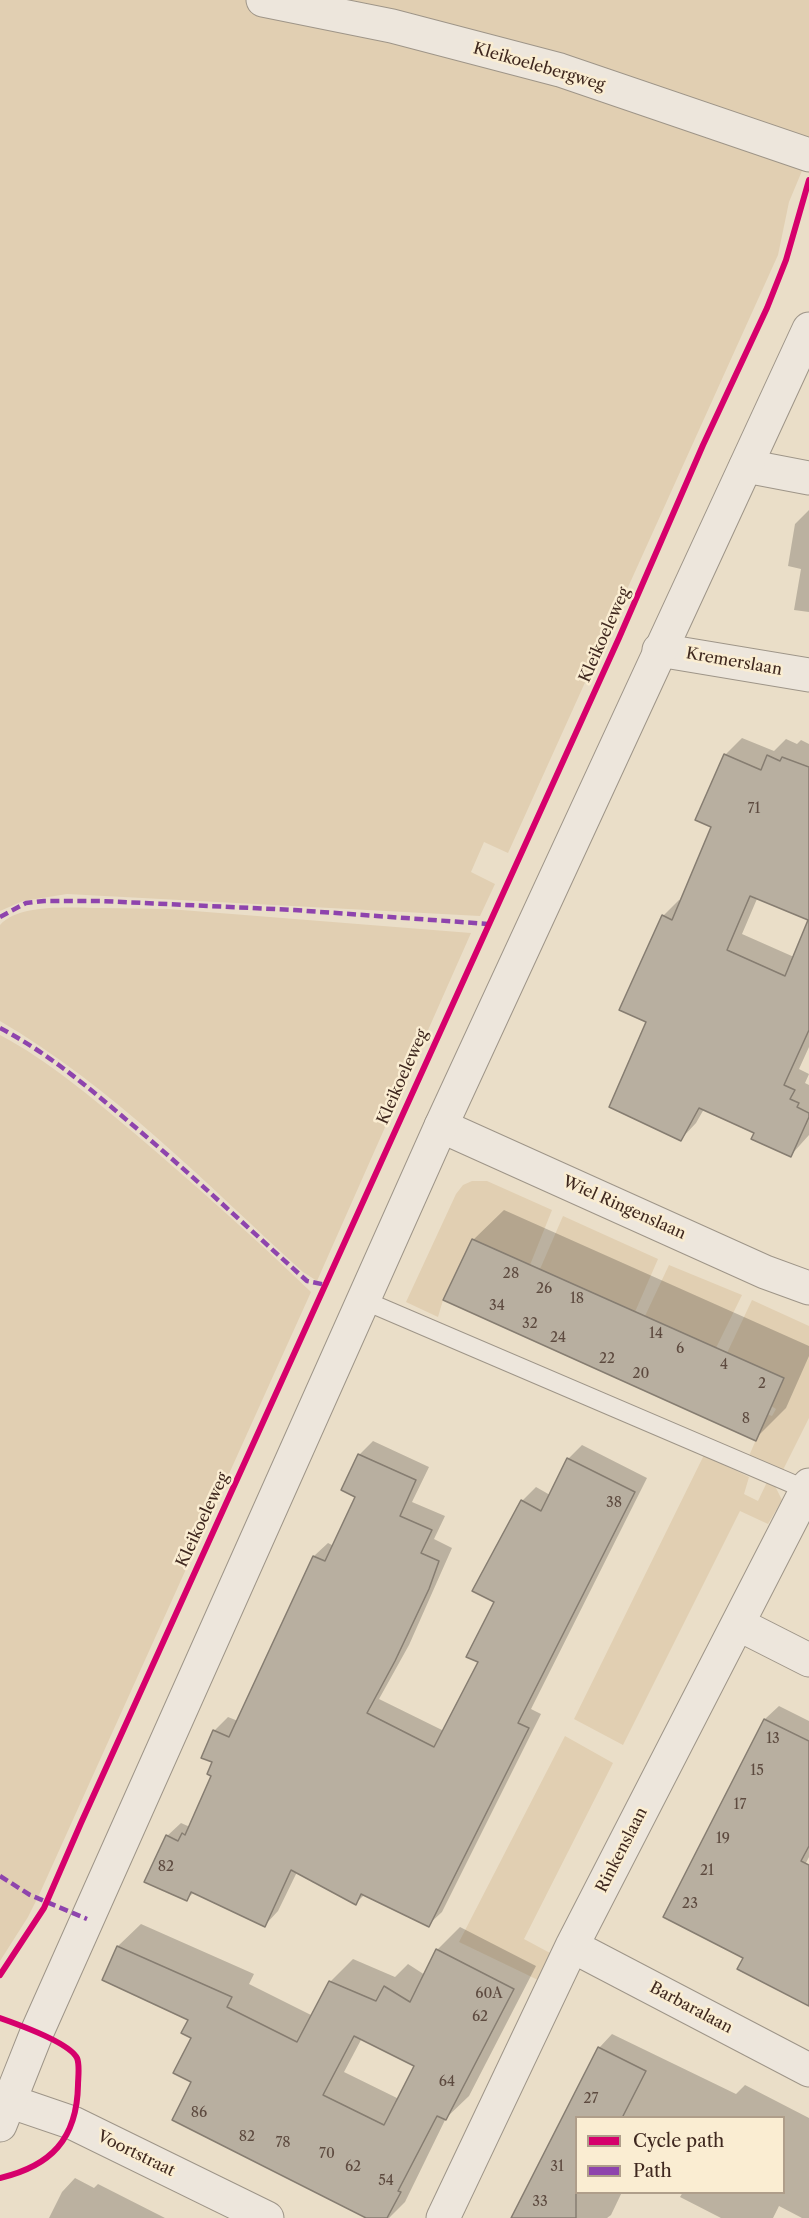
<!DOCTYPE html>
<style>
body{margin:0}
#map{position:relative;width:809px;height:2218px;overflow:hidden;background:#eadec8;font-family:"Libre Caslon Text",serif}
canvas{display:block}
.legend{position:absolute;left:575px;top:2116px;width:210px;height:78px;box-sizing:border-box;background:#faedd2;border:2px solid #af9e8a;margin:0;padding:8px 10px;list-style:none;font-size:18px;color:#3f281f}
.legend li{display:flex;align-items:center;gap:12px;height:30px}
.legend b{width:30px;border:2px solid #af9e8a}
</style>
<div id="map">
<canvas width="809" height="2218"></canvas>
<ul class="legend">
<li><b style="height:8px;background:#d6006c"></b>Cycle path</li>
<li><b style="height:8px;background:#8e44ad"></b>Path</li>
</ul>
</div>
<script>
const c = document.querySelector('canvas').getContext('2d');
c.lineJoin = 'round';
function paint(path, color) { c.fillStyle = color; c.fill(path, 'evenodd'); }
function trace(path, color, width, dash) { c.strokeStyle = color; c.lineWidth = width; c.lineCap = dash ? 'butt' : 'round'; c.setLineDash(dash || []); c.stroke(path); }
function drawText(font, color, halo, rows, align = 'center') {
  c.font = font + ' "Libre Caslon Text",serif'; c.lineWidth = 5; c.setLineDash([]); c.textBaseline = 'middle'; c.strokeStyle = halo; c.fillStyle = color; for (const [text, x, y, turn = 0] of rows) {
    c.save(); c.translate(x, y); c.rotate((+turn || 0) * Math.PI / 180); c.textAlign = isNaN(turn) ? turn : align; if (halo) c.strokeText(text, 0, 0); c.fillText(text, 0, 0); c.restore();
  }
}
paint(new Path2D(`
 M 0,0 L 809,0 L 809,154 L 789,202 L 778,255 L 508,853 L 484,842 L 471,872 L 495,884 L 480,916 L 67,894 L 23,901 L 0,911 Z
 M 101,908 L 169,909 L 471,933 L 317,1281 L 303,1272 C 206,1184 113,1087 0,1021 L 0,925 C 19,903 74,908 101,908 Z
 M 0,1035 C 49,1061 91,1097 133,1132 C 194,1184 254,1237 311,1292 L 39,1895 L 28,1917 L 0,1961 Z
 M 472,1181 L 487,1181 L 552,1210 L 530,1265 L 472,1239 L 443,1300 L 438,1317 L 406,1302 L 456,1194 L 463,1185 Z
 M 563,1216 L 658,1259 L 635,1312 L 540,1269 Z
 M 669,1265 L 742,1295 L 716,1348 L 645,1316 Z
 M 752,1300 L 809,1326 L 809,1418 L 782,1472 L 749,1456 L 767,1414 L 772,1416 L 776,1409 L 771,1406 L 727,1353 Z
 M 704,1455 L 749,1477 L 744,1494 L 758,1501 L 767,1482 L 775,1486 L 782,1500 L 768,1524 L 740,1511 L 623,1745 L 574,1719 Z
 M 565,1736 L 613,1763 L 524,1939 L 550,1953 L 538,1980 L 459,1942 Z`), '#e1cfb2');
paint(new Path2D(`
 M 809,510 L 809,612 L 794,610 L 801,569 L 788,566 L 795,524 Z
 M 742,738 L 774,751 L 786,739 L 797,744 L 801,740 L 809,744 L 809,845 L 725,755 Z
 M 771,866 L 742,934 L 794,957 L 809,929 L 809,1047 L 799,1069 L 809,1074 L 805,1083 L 809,1085 L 809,1135 L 791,1155 L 756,1132 L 704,1109 L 696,1123 L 681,1139 L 648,1021 L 663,916 L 679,900 L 681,901 Z
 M 504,1210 L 809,1346 L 809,1356 L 786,1408 L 755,1439 L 473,1240 Z
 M 373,1441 L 429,1467 L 412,1502 L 445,1516 L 434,1539 L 452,1548 L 409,1645 L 379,1699 L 444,1731 L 480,1662 L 522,1501 L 536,1487 L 550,1495 L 568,1459 L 582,1445 L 647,1478 L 531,1709 L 541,1714 L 442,1912 L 428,1925 L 365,1894 L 356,1903 L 297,1872 L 278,1911 L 265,1925 L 194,1892 L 187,1899 L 167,1836 L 181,1823 L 190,1827 L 213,1775 L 214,1761 L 203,1757 L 215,1730 L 228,1717 L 238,1721 L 314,1556 L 328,1543 L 334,1546 L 357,1496 L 359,1455 Z
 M 779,1706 L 809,1721 L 809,1857 L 791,1892 L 809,1901 L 809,2004 L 745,1958 L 665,1917 L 765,1719 Z
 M 141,1924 L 254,1974 L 249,1984 L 313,2016 L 330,1982 L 353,1959 L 395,1977 L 408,1964 L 425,1975 L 437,1950 L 460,1927 L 536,1966 L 469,2096 L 446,2118 L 405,2202 L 389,2218 L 369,2218 L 193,2081 L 193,2037 L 190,2019 L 104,1979 L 118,1946 ZM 362,2038 L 416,2066 L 399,2099 L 344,2072 Z
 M 612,2034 L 736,2094 L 745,2085 L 809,2118 L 809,2218 L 802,2218 L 779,2206 L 773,2218 L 721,2218 L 680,2197 L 683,2192 L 784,2192 L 784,2118 L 576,2118 L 576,2192 L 622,2192 L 611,2215 L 607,2218 L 513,2218 L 599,2048 Z
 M 75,2178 L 94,2188 L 98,2184 L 165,2218 L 49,2218 L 62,2192 Z`), '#0003');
const building = new Path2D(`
 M 724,754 L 761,770 L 767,755 L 780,761 L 782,757 L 809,767 L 809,1030 L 784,1085 L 795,1090 L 790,1099 L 799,1103 L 797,1107 L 809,1113 L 809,1117 L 791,1157 L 751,1139 L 754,1133 L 699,1108 L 681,1141 L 609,1107 L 646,1022 L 619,1010 L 662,915 L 672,920 L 711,827 L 695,820 ZM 750,896 L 808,920 L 785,976 L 727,950 Z
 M 472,1239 L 784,1378 L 756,1441 L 443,1300 Z
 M 358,1454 L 416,1480 L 400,1516 L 432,1530 L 421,1553 L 439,1561 L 429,1589 L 395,1661 L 367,1713 L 434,1747 L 478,1662 L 466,1657 L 494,1602 L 472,1591 L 521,1500 L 541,1511 L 567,1458 L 635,1492 L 518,1723 L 529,1728 L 429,1927 L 361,1894 L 356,1905 L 291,1870 L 265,1927 L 191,1892 L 187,1901 L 144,1882 L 166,1835 L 178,1841 L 182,1833 L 185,1835 L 211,1776 L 207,1774 L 212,1762 L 201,1758 L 213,1730 L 229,1737 L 313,1556 L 325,1561 L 355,1497 L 341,1490 Z
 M 764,1719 L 809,1741 L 809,1846 L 801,1861 L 809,1865 L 809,2006 L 737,1969 L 743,1958 L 663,1917 Z
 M 117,1946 L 232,1997 L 227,2007 L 297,2042 L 329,1981 L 376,2001 L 384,1986 L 410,2002 L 436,1949 L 514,1989 L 446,2120 L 437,2116 L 398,2191 L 401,2192 L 387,2218 L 366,2218 L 172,2120 L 191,2082 L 173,2073 L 191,2038 L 181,2033 L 188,2020 L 102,1980 ZM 354,2036 L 414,2066 L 384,2125 L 323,2095 Z
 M 598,2047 L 646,2071 L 622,2118 L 576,2118 L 576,2218 L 511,2218 Z`);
paint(building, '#b8afa0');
trace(building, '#867d71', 1.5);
const service = new Path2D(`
 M 363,1300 L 807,1490`);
const minor = new Path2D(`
 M 263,0 L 392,26 L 560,70 L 809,155
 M 746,466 L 809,478
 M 659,650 L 809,675
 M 441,1126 L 765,1272 L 809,1288
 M 738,1624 L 809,1660
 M 572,1946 L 809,2070
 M 0,2098 L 73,2123 L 267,2218
 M 443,2218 L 572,1946 L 809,1485`);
const tertiary = new Path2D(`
 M 0,2125 L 37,2032 L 441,1126 L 809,329`);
trace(service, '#9e9588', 20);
trace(minor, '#9e9588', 35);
trace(tertiary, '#9e9588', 35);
trace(service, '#ede6dc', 18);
trace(minor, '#ede6dc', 33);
trace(tertiary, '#ede6dc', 33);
trace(new Path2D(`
 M 0,917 L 26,903 L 44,901 L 101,901 L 294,910 L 488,924
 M 0,1028 C 48,1053 88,1087 129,1122 C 190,1173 248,1228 307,1281 L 326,1285
 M 0,1876 L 30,1895 L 87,1919`), '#8e44ad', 4.5, [9, 4.5]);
trace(new Path2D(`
 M 0,1975 L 44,1908 L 81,1823 L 619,638 L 703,445 L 767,308 L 786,260 L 809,180
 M 0,2018 C 17,2024 69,2042 77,2058 C 80,2065 78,2078 78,2085 C 77,2139 51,2166 0,2178`), '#d6006c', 6);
drawText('14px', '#5d4a3f', null, [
 ["71",754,809],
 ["28",511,1274],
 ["26",544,1289],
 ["18",577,1299],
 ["34",497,1306],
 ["32",530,1324],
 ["14",656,1334],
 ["24",558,1338],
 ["6",680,1349],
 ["22",607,1359],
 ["4",724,1365],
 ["20",641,1374],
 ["2",762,1384],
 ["8",746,1419],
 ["38",614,1503],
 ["13",773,1739],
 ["15",757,1771],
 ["17",740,1805],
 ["19",723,1839],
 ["82",166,1867],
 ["21",707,1871],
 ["23",690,1904],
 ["60A",489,1994],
 ["62",480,2017],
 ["64",447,2082],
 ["27",591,2099],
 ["86",199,2113],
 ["82",247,2137],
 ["78",283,2143],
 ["70",327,2154],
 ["62",353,2167],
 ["31",557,2167],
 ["54",386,2181],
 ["33",540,2202]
]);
drawText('16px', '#3f281f', '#faedd2', [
 ["Kleikoelebergweg",539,67,16],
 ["Kleikoeleweg",605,635,-66],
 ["Kremerslaan",734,662,10],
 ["Kleikoeleweg",403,1077,-66],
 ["Wiel Ringenslaan",624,1208,24],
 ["Kleikoeleweg",203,1520,-65],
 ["Rinkenslaan",622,1850,-63],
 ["Barbaralaan",691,2008,28],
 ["Voortstraat",136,2154,26]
]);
</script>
